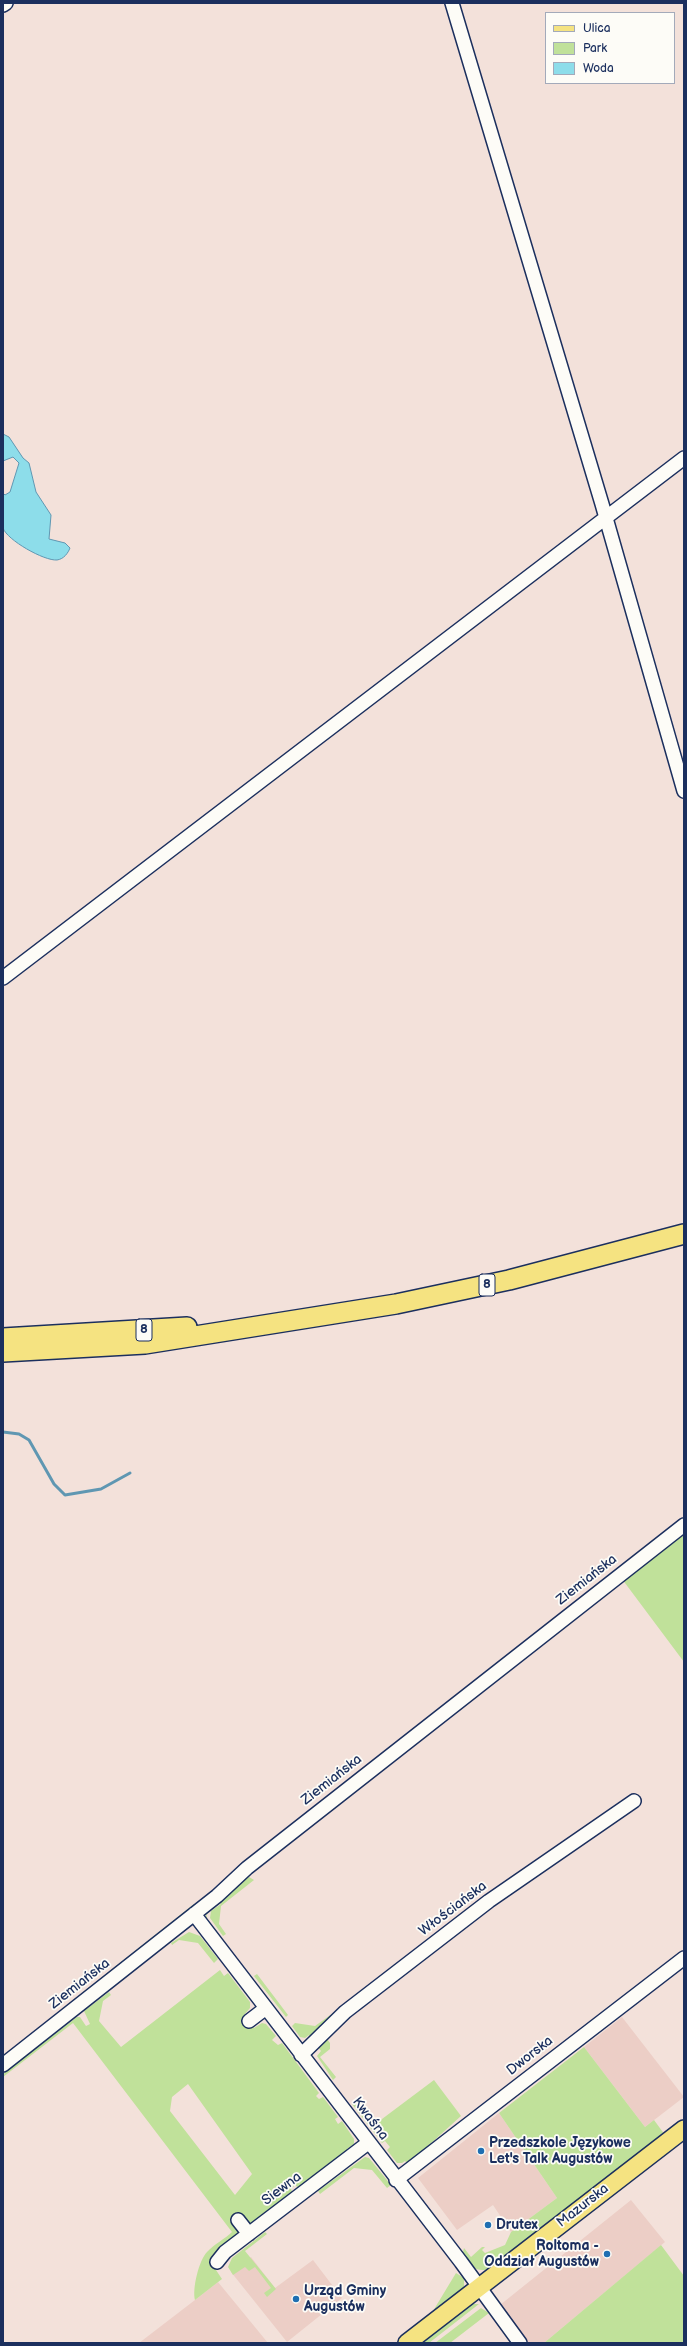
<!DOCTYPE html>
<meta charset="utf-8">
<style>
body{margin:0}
#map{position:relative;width:687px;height:2346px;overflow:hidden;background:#f3e1da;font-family:"Balsamiq Sans",sans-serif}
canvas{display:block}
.frame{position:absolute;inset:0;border:4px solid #1b2f5e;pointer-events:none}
.legend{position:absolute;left:545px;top:12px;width:130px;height:72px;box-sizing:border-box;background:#fdfcf7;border:1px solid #a3aaba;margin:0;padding:5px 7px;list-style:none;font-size:12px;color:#1b2f5e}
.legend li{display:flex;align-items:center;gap:8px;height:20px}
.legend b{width:20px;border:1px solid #a3aaba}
</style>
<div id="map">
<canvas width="687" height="2346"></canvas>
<div class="frame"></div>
<ul class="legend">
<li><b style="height:5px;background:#f5e381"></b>Ulica</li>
<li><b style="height:11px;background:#c0e19a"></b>Park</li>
<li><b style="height:11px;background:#8dddea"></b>Woda</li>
</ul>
</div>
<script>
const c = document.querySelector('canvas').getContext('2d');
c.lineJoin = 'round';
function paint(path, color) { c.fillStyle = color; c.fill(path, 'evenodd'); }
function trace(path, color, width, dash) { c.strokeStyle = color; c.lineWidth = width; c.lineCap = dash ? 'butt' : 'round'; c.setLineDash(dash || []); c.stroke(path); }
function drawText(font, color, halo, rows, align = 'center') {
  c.font = font + ' "Balsamiq Sans",sans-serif'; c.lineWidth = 3.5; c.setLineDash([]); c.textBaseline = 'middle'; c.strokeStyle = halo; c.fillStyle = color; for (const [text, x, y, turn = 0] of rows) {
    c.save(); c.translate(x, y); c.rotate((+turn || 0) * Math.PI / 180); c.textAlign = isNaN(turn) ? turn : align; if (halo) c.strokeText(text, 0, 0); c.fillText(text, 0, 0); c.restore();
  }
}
paint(new Path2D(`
 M 622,2017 L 684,2097 L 645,2127 L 584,2047 Z
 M 499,2113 L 557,2198 L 511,2232 L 493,2205 L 457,2230 L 418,2178 Z
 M 631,2200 L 665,2242 L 544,2343 L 527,2343 L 500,2305 Z
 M 251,2257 L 275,2288 L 313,2260 L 342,2298 L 287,2342 L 231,2272 Z
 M 218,2282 L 268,2343 L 139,2343 L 195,2300 Z`), '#eccec6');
paint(new Path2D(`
 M 684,1531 L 684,1662 L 622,1579 Z
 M 249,1877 L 254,1880 L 221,1906 L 219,1924 L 226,1934 L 223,1936 L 210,1918 L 211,1911 L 221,1904 L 219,1902 C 211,1908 205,1911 207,1923 L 205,1919 L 208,1910 L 245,1878 Z
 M 194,1904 L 195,1906 L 53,2016 Z
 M 189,1932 L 200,1936 L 218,1959 L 214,1963 L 198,1943 L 179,1940 L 172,1945 L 171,1943 Z
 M 220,1970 L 224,1976 L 228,1973 L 250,2002 L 250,2008 L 244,2015 L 254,2028 L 262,2023 L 266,2024 L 276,2036 L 272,2040 L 278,2045 L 282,2043 L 319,2093 L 316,2096 L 319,2099 L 323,2097 L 338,2117 L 335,2119 L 338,2124 L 342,2121 L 354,2139 L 354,2144 L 347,2149 L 349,2153 L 300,2189 L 295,2185 L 291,2189 L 293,2194 L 254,2223 L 247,2223 L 215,2260 L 216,2270 L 222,2279 L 195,2300 C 192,2289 199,2260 207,2252 C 214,2244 225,2239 232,2232 L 73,2023 L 3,2077 L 3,2074 L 77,2017 L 80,2017 L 86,2026 L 90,2024 L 84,2011 L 109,1992 L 111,1995 L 103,2001 L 99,2021 L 121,2047 ZM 188,2084 L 252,2174 L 235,2195 L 170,2111 L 172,2097 Z
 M 257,1974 L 288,2015 L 286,2017 L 254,1976 Z
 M 336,2011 L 333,2018 L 312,2040 L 309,2035 L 305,2038 L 300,2037 L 292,2026 L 295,2023 L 315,2026 Z
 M 327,2039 L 330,2043 L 330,2049 L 320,2057 L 336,2077 L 333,2080 L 317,2056 L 321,2051 L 317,2046 Z
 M 584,2047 L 645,2127 L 654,2120 L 665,2135 L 601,2181 L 491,2268 C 477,2274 471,2266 462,2256 L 464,2248 L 471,2257 L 482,2247 L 485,2247 L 482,2250 L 485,2253 L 505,2245 L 511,2232 L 557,2198 L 499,2113 Z
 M 434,2080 L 461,2116 L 408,2164 L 405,2161 L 402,2163 L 397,2163 L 387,2150 L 390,2147 L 385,2141 L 382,2143 L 352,2104 L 355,2102 L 374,2125 Z
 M 365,2157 L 369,2158 L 391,2185 L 387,2188 L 372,2170 L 354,2168 L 320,2194 L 318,2191 Z
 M 265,2232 L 267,2234 L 245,2251 L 276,2289 L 267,2297 L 264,2293 L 271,2288 L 255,2267 L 249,2271 L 245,2267 L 233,2275 L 228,2267 L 232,2258 Z
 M 661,2245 L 684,2276 L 684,2343 L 544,2343 Z
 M 456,2273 L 464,2278 L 464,2289 L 433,2311 Z
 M 470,2304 L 479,2304 L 429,2343 L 426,2343 L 424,2340 Z
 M 481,2308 L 489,2313 L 450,2343 L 435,2343 Z`), '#c0e19a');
const water = new Path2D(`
 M 3,434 L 9,437 L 23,458 L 29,463 L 36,492 L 51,515 L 49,539 L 65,543 L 70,548 C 68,553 64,559 57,560 C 44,561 7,540 3,528 C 0,518 3,503 3,493 L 5,495 L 10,492 L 19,463 L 13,457 L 3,461 Z`);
paint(water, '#8dddea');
trace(water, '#5f97b2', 1);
trace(new Path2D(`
 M 3,1432 L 19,1434 L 29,1440 L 54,1484 L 65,1495 L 101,1489 L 130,1473`), '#5f97b2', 3);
const minor = new Path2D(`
 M 452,3 L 602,504 L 684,791
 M 3,5 L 6,3
 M 3,978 L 684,458
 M 194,1914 L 461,2262 L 520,2343
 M 249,2021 L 266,2008
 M 301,2055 L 345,2012 L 489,1901 L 634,1801
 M 3,2065 L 217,1896 L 247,1868 L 684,1525
 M 396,2180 L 684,1958
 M 238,2220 L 249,2234
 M 217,2262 L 225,2252 L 368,2143`);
const major = new Path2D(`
 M 407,2343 L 684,2129`);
const highway = new Path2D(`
 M 3,1338 L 187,1327
 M 3,1352 L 145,1344 L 396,1304 L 509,1280 L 684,1234`);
trace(minor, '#1b2f5e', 16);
trace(major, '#1b2f5e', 20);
trace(highway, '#1b2f5e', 22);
trace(minor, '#fdfcf7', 13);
trace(major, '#f5e381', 17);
trace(highway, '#f5e381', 19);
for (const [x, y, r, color] of [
 [481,2151,4,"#1f6fb2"],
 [488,2225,4,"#1f6fb2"],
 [607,2254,4,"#1f6fb2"],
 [296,2299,4,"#1f6fb2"]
]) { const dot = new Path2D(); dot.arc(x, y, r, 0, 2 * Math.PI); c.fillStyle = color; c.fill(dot); trace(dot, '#fdfcf7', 1.5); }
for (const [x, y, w] of [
 [487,1285,16],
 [144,1330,16]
]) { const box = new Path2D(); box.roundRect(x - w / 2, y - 11, w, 22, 3); c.fillStyle = '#fdfcf7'; c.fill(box); trace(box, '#1b2f5e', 1); }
drawText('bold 13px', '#1b2f5e', null, [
 ["8",487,1285],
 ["8",144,1330]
]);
drawText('14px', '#1b2f5e', '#fdfcf7', [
 ["Ziemiańska",587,1580,-38],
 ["Ziemiańska",332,1780,-38],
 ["Włościańska",453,1909,-37],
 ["Ziemiańska",80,1984,-38],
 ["Dworska",530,2056,-38],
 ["Kwaśna",370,2119,53],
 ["Siewna",282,2189,-37],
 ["Mazurska",583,2206,-38]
]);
drawText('bold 14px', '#1b2f5e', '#fdfcf7', [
 ["Przedszkole Językowe",489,2143],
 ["Let's Talk Augustów",489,2159],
 ["Drutex",496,2225],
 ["Roltoma -",599,2246,"right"],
 ["Oddział Augustów",599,2262,"right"],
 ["Urząd Gminy",304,2291],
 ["Augustów",304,2307]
], 'left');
</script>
